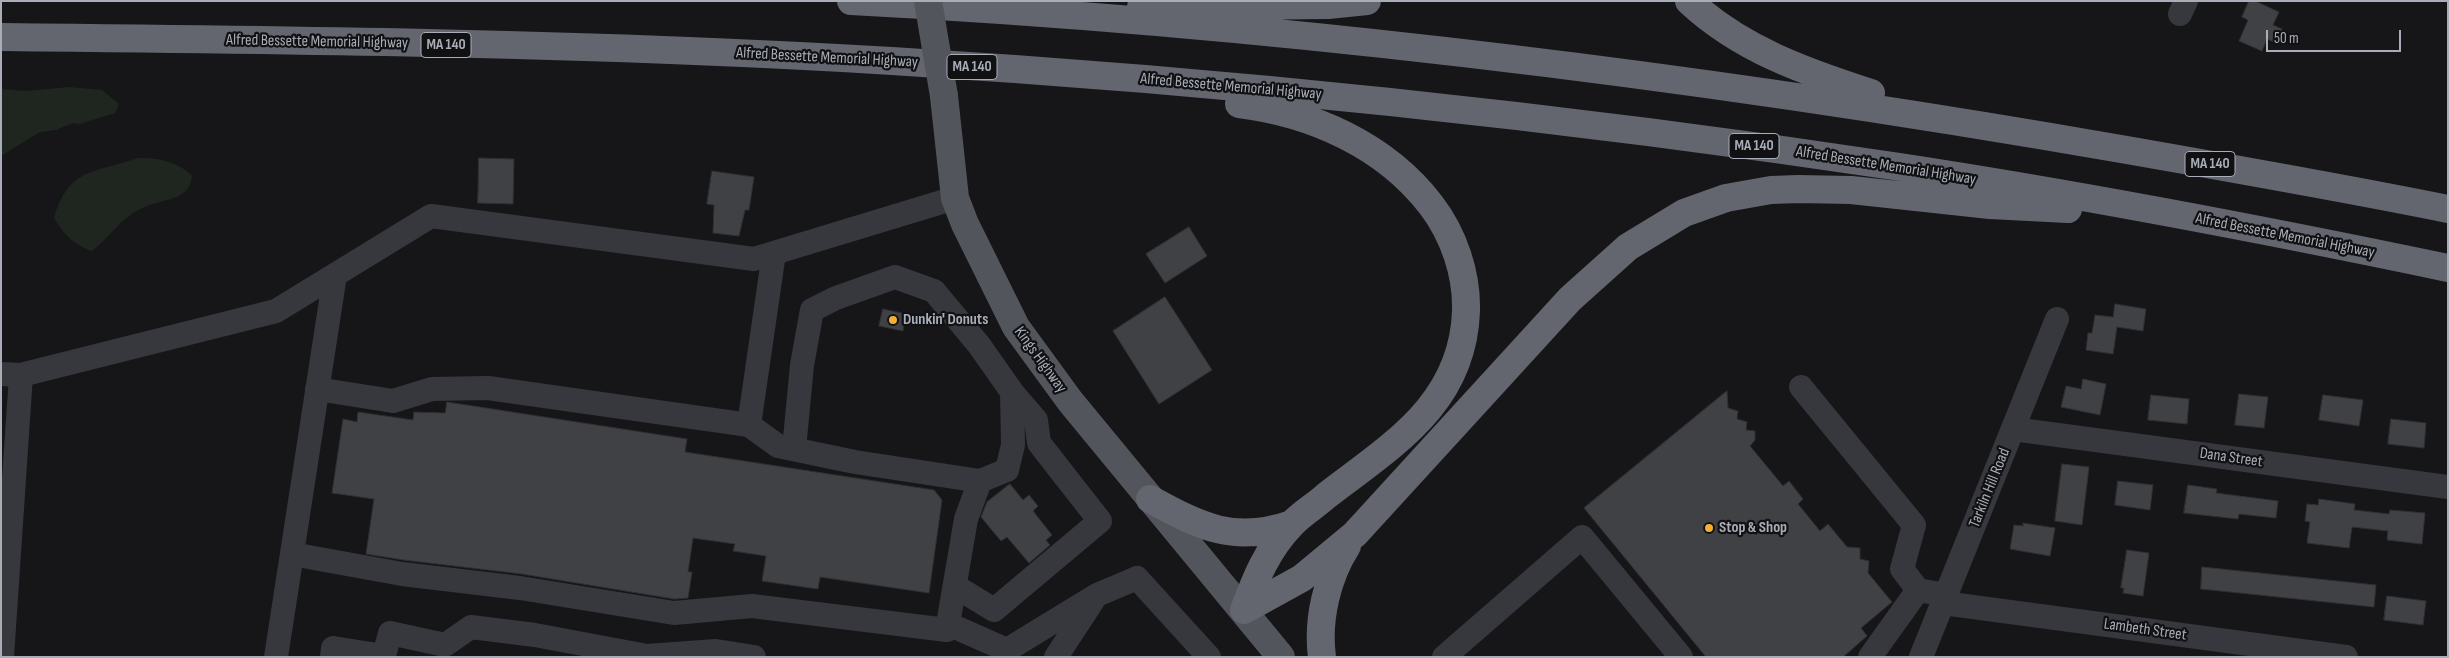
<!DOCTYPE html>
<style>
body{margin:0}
#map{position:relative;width:2449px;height:658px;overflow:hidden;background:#161618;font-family:"Sofia Sans Condensed",sans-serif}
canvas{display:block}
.frame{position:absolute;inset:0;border:2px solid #a8adb8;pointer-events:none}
.scale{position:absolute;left:2266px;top:30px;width:135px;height:22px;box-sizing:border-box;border:2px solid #a8adb8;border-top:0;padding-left:6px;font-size:15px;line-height:18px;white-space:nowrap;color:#a8adb8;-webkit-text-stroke:4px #111113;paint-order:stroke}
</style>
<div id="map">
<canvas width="2449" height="658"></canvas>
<div class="frame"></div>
<div class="scale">50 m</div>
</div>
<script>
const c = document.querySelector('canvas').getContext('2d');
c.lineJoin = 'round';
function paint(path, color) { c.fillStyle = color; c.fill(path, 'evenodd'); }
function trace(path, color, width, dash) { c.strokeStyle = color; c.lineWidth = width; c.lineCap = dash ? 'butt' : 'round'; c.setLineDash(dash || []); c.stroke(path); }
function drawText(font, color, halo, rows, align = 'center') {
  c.font = font + ' "Sofia Sans Condensed",sans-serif'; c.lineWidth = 4.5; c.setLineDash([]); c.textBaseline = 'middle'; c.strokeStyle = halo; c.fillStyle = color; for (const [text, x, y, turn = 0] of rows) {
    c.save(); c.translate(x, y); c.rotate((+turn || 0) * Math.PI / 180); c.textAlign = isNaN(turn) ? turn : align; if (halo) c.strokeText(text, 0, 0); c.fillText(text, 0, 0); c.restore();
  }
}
paint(new Path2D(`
 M 69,87 L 102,90 L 119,104 L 115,113 L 80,124 L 73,123 L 56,130 L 40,132 L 1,156 L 1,89 L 26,91 Z
 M 138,158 C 156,157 180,162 192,176 C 190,199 166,199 150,205 C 121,215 114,234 92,251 C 73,244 64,235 54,218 C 69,167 95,173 138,158 Z`), '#1e261f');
const building = new Path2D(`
 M 2249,1 L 2255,1 L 2279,12 L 2273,25 L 2282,29 L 2276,43 L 2267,39 L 2262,51 L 2239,41 L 2248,20 L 2242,17 Z
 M 479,158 L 514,159 L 513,204 L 478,203 Z
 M 712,171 L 754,177 L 749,210 L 745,210 L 739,236 L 713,233 L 714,205 L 707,204 Z
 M 1189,227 L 1207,256 L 1165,283 L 1146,254 Z
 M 1165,297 L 1212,370 L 1159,404 L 1113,331 Z
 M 2115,304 L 2146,309 L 2143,331 L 2117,327 L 2113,354 L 2086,350 L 2088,333 L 2092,333 L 2095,315 L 2113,317 Z
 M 883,309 L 906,314 L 903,331 L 879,326 Z
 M 2083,379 L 2106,384 L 2100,415 L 2061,407 L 2066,386 L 2081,389 Z
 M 1727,391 L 1728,408 L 1738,411 L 1737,419 L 1747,422 L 1746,430 L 1755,431 L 1755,440 L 1750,446 L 1783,486 L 1789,481 L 1803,499 L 1798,504 L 1820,531 L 1828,524 L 1847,547 L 1860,548 L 1860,559 L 1869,561 L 1868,573 L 1892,602 L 1861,628 L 1867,636 L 1843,657 L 1706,657 L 1584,508 Z
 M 2239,394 L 2268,397 L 2264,428 L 2235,425 Z
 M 2151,395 L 2189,399 L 2187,424 L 2148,420 Z
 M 2323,395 L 2363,400 L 2359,426 L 2319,420 Z
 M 447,402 L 687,439 L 685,452 L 934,490 L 942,500 L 929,593 L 820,577 L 818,589 L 762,581 L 766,556 L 733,551 L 735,544 L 693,538 L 688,572 L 692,572 L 688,598 L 674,599 L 522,574 L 404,560 L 366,554 L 374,499 L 332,493 L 343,419 L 357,422 L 358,412 L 413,420 L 414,412 L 445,413 Z
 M 2391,419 L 2426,423 L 2424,448 L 2388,444 Z
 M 2062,464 L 2089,467 L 2082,525 L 2055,521 Z
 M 2118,481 L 2153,485 L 2150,510 L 2115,505 Z
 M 1010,484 L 1023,500 L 1029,495 L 1038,506 L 1033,511 L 1052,535 L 1046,540 L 1050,545 L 1029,563 L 1007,537 L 1001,541 L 981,517 L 987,502 Z
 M 2188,485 L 2217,489 L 2216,493 L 2278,501 L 2276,518 L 2239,514 L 2238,519 L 2184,513 Z
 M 2319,499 L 2355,504 L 2354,510 L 2389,514 L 2390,510 L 2425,513 L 2422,544 L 2387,540 L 2388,531 L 2352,527 L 2349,548 L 2307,543 L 2310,522 L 2305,521 L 2307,504 L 2318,505 Z
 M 2023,523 L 2055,528 L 2050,556 L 2010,549 L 2014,525 L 2023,526 Z
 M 2127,550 L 2149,553 L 2143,596 L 2123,593 L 2124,588 L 2121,588 Z
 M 2202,567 L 2376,585 L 2374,607 L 2201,589 Z
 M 2387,596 L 2426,601 L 2423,625 L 2384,620 Z`);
paint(building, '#404145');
trace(building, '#303034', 1);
trace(new Path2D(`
 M 2180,14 L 2186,1
 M 1,374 L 21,375 L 276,311 L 431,216 L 754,259 L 955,198
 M 1801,387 L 1914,525 L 1902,569 L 1918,590 L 1946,595
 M 317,389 L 393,401 L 432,389 L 488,388 L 749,425 L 778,446 L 855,462 L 980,481 L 1007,470 L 1013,445 L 1012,392 L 979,345 L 934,291 L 895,277 L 836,298 L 812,310 L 802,365 L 794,449
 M 749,425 L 774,253
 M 2013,429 L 2448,487
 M 292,554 L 402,574 L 520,588 L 674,613 L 752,606 L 947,630 L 966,519 L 980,481
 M 955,586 L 994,610 L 1100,521 L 1039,443 L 1036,420 L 1012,392
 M 1943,603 L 2346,657
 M 948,624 L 1007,650 L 1097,595 L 1137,578 L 1209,657
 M 2,657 L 21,375
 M 276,657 L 335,275
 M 332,657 L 333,648 L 384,656 L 390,633 L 445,645 L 471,627 L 535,635 L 647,656 L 716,651 L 754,657
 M 1056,657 L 1092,602
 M 1444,657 L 1582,537 L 1681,657
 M 1870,657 L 1918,590
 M 1921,657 L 2057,319`), '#37383d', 24);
trace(new Path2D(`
 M 944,96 L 955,198 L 965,224 L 1016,327 L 1070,401 L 1281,657`), '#53555c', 28);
trace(new Path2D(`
 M 851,1 C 1277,23 1701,76 2121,149 C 2230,168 2339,187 2448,209
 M 1689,1 C 1740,49 1806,72 1871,93
 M 1141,7 L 1328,5 L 1367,1
 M 1,37 C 298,40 595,43 892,61 C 1229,81 1566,117 1900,167 C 2084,195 2266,230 2448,268
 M 1239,104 C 1312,113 1385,145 1431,205 C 1454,235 1467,274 1466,311 C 1463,404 1392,445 1326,496 C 1315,506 1301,514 1291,525 C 1267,550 1256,578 1244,610
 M 1150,499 C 1201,527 1235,544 1292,524
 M 1244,610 L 1302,578 L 1355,534 L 1570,299 L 1628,247 L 1684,213 L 1726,198 L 1771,190 L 1798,189 L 1851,190 L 1990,205 L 2068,209
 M 1322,657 C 1317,620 1327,577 1347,546`), '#63666e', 28);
trace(new Path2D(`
 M 928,1 L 944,96`), '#53555c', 28);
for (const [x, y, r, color] of [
 [893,320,5,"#f2b134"],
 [1709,528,5,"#f2b134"]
]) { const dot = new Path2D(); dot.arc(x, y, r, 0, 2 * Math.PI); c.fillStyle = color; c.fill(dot); trace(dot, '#111113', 2); }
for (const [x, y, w] of [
 [446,45,50],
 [972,67,50],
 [1754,146,50],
 [2210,164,50]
]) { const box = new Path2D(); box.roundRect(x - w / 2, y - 12.5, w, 25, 4); c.fillStyle = '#111113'; c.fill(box); trace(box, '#a8adb8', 1); }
drawText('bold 15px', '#a8adb8', null, [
 ["MA 140",446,45],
 ["MA 140",972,67],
 ["MA 140",1754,146],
 ["MA 140",2210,164]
]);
drawText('16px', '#a8adb8', '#111113', [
 ["Alfred Bessette Memorial Highway",317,42,1],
 ["Alfred Bessette Memorial Highway",827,58,3],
 ["Alfred Bessette Memorial Highway",1231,87,5],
 ["Alfred Bessette Memorial Highway",1886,166,9],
 ["Alfred Bessette Memorial Highway",2285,236,11],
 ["Kings Highway",1040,360,54],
 ["Dana Street",2231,458,8],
 ["Tarkiln Hill Road",1990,488,-68],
 ["Lambeth Street",2145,630,8]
]);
drawText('bold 16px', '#a8adb8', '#111113', [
 ["Dunkin' Donuts",903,320],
 ["Stop & Shop",1719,528]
], 'left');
</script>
